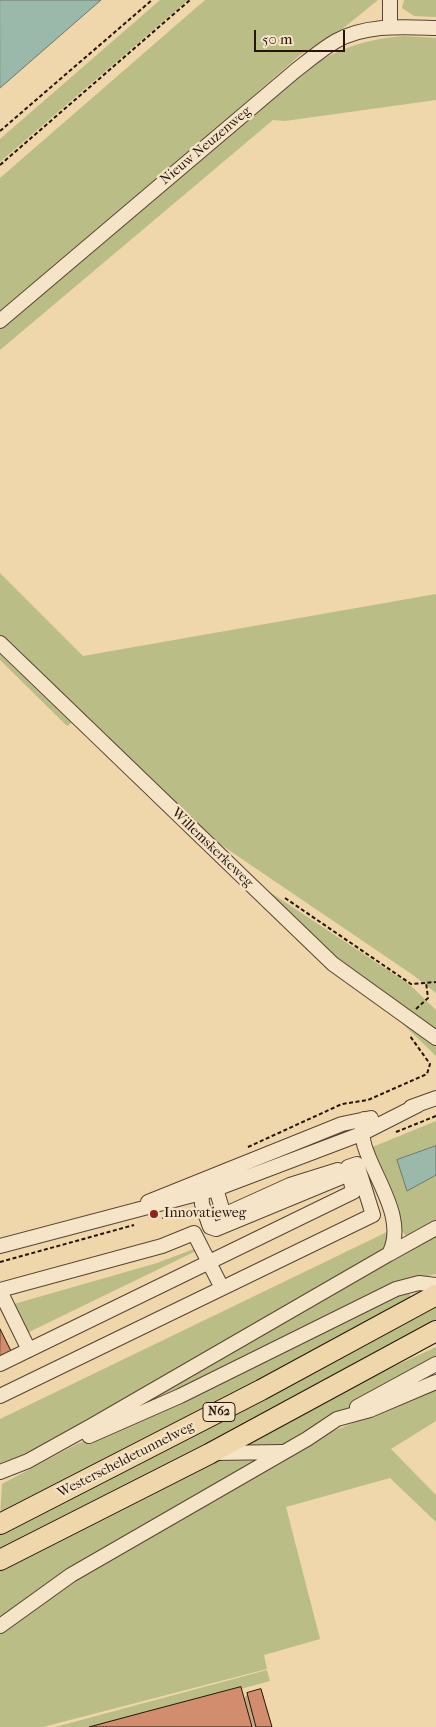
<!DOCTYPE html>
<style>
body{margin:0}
#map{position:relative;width:436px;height:1727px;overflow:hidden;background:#efd6ab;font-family:"IM FELL French Canon",serif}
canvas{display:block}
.scale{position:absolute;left:254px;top:30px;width:91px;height:22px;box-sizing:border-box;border:2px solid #26140b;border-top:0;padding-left:6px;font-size:15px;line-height:18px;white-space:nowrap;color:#26140b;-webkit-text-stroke:4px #f5e4c8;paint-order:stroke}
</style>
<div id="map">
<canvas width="436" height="1727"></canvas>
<div class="scale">50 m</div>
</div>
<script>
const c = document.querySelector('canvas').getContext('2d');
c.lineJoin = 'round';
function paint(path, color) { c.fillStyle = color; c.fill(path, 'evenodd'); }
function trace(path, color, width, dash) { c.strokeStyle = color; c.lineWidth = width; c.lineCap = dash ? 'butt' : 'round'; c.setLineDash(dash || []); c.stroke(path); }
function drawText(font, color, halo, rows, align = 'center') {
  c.font = font + ' "IM FELL French Canon",serif'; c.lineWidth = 4.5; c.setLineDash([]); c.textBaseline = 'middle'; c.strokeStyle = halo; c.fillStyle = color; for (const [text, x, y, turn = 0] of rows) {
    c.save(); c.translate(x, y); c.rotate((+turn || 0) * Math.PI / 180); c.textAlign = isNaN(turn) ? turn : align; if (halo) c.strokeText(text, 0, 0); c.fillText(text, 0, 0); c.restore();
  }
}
paint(new Path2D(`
 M 160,0 L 188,0 L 0,162 L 0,139 Z
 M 205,0 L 378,0 L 341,30 L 300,55 L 0,316 L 0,178 Z
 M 404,0 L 436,0 L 436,17 L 414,16 L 402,8 Z
 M 404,36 L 436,38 L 436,100 L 285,121 L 273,120 L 0,350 L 0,329 L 305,70 C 338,49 364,39 404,36 Z
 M 0,573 L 83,656 L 436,594 L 436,993 L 413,975 L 205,834 L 0,635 Z
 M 0,646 L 74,721 L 67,726 L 0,660 Z
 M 259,885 L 409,984 L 436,1010 L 436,1056 Z
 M 436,1121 L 436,1146 L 397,1160 L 407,1191 L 436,1175 L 436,1222 L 407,1237 L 400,1229 L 370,1148 Z
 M 389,1231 L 381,1256 L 0,1470 L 0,1419 Z
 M 436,1233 L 436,1274 L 424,1277 L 128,1414 L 109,1421 Z
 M 194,1249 L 196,1251 L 27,1333 L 14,1304 L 157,1263 Z
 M 399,1292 L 409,1292 L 411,1297 L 382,1319 L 0,1519 L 2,1484 L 77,1444 L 113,1431 Z
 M 436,1305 L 436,1323 L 0,1552 L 0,1535 L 207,1429 Z
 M 436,1347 L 436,1359 L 100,1552 L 0,1621 L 0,1569 L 354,1385 Z
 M 436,1389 L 436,1421 L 391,1449 L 436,1495 L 436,1522 L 390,1478 L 286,1507 L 320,1639 L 264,1655 L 267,1669 L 43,1727 L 0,1727 L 0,1632 L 74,1578 L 321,1436 Z
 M 267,1670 L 270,1681 L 100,1727 L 55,1727 Z`), '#bbbd87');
const water = new Path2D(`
 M 0,0 L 101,0 L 0,88 Z
 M 436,1146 L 436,1175 L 407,1191 L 397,1160 Z`);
paint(water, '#9ab9aa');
trace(water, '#6c776a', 1);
paint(new Path2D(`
 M 248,1694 L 270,1727 L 94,1727 L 243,1699 Z`), '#0003');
const building = new Path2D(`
 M 0,1329 L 11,1351 L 0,1356 Z
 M 241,1687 L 252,1727 L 89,1727 L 145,1712 Z
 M 261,1689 L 272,1727 L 256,1727 L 247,1693 Z`);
paint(building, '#d18d6e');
trace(building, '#26140b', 1);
const minor = new Path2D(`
 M 390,0 L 390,26
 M 0,321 L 295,71 C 308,61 322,49 336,41 C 366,24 403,27 436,28
 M 0,643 L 333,964 L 436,1038
 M 411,1107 L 436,1098
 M 214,1182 L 223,1212 L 226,1214 L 290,1185 L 338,1170
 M 201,1186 L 202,1204 L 210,1227 L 216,1229 L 349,1174
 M 148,1202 L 342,1124 L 371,1118
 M 0,1246 L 216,1189 L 361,1134 L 418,1105
 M 389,1254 L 436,1228
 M 0,1290 L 162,1246 L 194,1233 L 222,1288
 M 0,1291 L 29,1350
 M 0,1364 L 353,1192 L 348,1167 L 357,1164 L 373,1215 L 0,1396
 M 357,1407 L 436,1364
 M 89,1436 L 180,1396 L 396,1289 L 419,1283 L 436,1285
 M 214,1453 L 282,1452
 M 0,1472 L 28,1461 L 91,1426 L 389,1254 C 413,1209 350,1154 364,1119
 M 0,1626 L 71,1575 L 307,1439 L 337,1419 L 370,1410 L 436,1382`);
const highway = new Path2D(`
 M 0,1524 L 261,1390 L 436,1295
 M 0,1560 L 209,1454 L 436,1331`);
trace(minor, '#584433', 16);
trace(highway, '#26140b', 22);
trace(new Path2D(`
 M 0,131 L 152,0
 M 0,165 L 190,0
 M 285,898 L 411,984 L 436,982
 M 416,1009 L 428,998 L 426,982
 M 396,1132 L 436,1116
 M 248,1147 L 342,1104 L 368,1100 L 427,1074 L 430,1064 L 410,1036
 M 162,1218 L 192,1213
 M 0,1262 L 134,1225`), '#26140b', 2, [4, 2.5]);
trace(minor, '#f5e4c8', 14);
trace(highway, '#efd6ab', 20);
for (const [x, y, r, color] of [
 [154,1214,5,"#8f2418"]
]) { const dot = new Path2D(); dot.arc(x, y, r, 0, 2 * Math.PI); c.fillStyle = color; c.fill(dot); trace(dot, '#f5e4c8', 2); }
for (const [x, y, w] of [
 [219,1412,32]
]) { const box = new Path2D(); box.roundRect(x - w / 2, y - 9.5, w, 19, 4); c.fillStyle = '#f5e4c8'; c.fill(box); trace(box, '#26140b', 1); }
drawText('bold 12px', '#26140b', null, [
 ["N62",219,1412]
]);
drawText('14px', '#26140b', '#f5e4c8', [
 ["Nieuw Neuzenweg",206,146,-40],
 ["Willemskerkeweg",212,848,44],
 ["Westerscheldetunnelweg",126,1460,-27]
]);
drawText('14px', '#26140b', '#f5e4c8', [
 ["Innovatieweg",164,1214]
], 'left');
</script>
